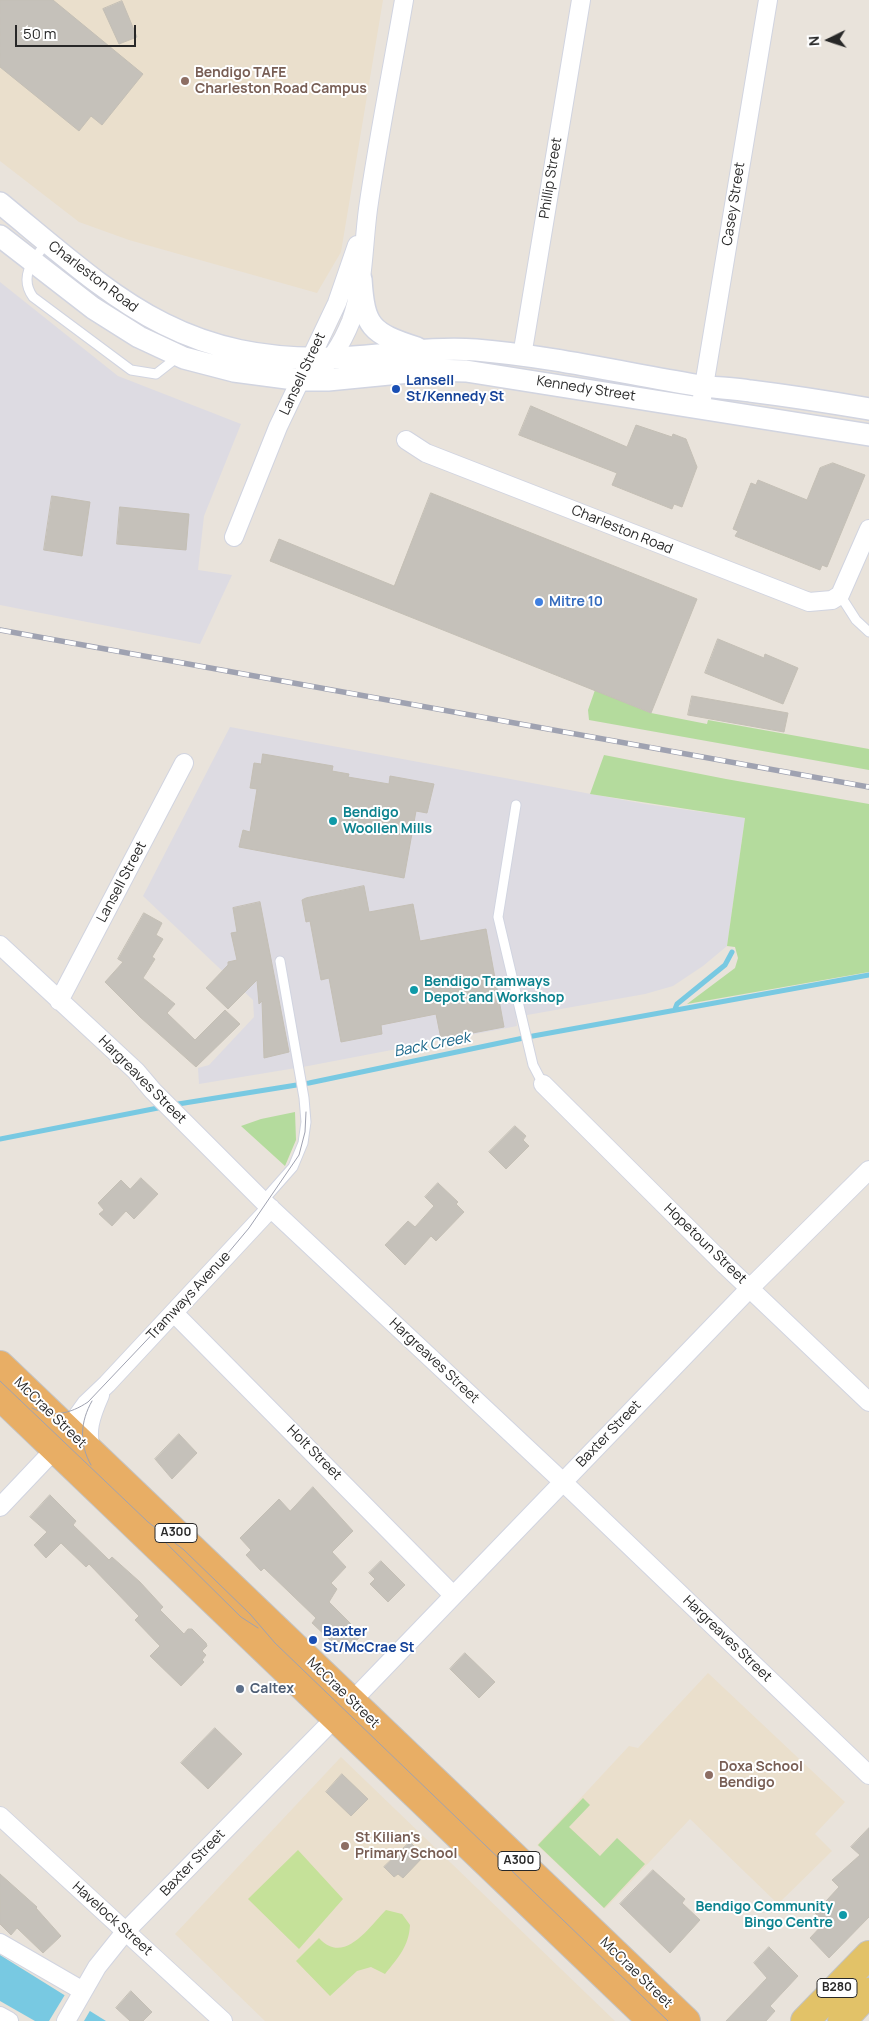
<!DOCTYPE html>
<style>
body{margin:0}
#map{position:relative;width:869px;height:2021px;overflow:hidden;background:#e9e3db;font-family:Manrope,sans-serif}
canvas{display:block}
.north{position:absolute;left:804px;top:15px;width:50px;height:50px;-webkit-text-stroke:4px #fff;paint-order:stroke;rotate:266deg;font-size:14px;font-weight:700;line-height:20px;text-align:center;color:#282828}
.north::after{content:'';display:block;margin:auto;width:18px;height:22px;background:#282828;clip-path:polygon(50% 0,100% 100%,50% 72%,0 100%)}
.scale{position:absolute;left:15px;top:25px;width:121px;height:22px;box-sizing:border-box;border:2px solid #282828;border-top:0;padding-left:6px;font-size:15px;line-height:18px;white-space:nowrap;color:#282828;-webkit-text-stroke:4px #fff;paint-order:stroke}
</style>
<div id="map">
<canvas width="869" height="2021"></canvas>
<div class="north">N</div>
<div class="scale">50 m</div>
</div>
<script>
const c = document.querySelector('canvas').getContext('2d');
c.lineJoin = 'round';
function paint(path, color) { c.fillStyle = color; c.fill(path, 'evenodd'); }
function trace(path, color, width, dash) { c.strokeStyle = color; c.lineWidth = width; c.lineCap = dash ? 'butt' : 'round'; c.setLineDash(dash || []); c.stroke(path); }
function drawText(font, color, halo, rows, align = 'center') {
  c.font = font + ' Manrope,sans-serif'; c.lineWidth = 4; c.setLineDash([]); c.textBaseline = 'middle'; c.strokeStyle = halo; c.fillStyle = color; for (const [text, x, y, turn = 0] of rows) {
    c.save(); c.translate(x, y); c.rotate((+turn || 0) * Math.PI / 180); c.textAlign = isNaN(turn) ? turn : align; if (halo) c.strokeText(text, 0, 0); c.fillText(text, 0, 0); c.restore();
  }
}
paint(new Path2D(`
 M 0,282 L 118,376 L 241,424 L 204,516 L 198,570 L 232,575 L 200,644 L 0,605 Z
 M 230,727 L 645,804 L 745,818 L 727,946 L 703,966 L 673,986 L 645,994 L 516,1017 L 517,1026 L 308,1066 L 199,1084 L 198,1068 L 209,1065 L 254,1017 L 253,1000 L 143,896 Z`), '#dddbe2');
paint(new Path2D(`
 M 0,0 L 383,0 L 341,252 L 317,293 L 129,240 L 79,222 L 0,161 Z
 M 708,1673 L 845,1802 L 815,1834 L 832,1851 L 778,1904 L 690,1819 L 605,1909 L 537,1845 L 629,1746 L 638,1748 Z
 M 341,1757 L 615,2021 L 265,2021 L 175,1934 Z`), '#eadfcc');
paint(new Path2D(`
 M 595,690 L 651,713 L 707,724 L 708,720 L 869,749 L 869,770 L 589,720 L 588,710 Z
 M 604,755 L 726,779 L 869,804 L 869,972 L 687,1004 L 735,968 L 738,958 L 735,947 L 727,946 L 745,818 L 590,794 Z
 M 295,1112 L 296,1140 L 285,1166 L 241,1126 L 261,1119 Z
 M 583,1798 L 590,1805 L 569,1827 L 600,1856 L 617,1838 L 645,1864 L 604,1908 L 538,1845 Z`), '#b4db9d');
paint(new Path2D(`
 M 298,1850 L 343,1899 L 299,1949 L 248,1899 Z
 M 386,1910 L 402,1914 L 410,1925 C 409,1946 398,1958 385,1974 L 371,1967 L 357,1971 L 330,1996 L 296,1961 L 319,1938 C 344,1966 369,1927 386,1910 Z`), '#c5e199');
paint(new Path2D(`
 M 0,1955 L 106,2021 L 35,2021 L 0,2001 Z`), '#78c9e2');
paint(new Path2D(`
 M 66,1993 L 91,2009 L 84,2021 L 49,2021 Z`), '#e9e3db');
trace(new Path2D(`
 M 675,1009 L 677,1004 L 725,965 L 732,952
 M 172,1105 L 309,1083 L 533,1036 L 869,975
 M 0,1139 L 163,1107`), '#78c9e2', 5);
const building = new Path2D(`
 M 0,0 L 53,0 L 143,74 L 102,125 L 91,116 L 79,131 L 0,67 Z
 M 122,1 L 137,37 L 119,44 L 103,9 Z
 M 531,406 L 627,447 L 636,425 L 672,437 L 673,434 L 686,439 L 697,467 L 682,507 L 674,504 L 672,509 L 612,485 L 617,473 L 519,435 Z
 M 833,463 L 865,475 L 827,567 L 822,565 L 820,570 L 735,536 L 738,531 L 733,529 L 751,483 L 756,485 L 758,480 L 807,500 L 820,468 Z
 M 431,493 L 697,599 L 651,713 L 270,561 L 279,539 L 394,586 Z
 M 52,496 L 90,502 L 82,556 L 44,550 Z
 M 120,507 L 189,514 L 186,550 L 117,544 Z
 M 718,639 L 764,658 L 765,654 L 798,668 L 783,704 L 705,673 Z
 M 692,696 L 788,713 L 784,732 L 688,715 Z
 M 263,754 L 333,766 L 332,771 L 349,774 L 348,777 L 389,784 L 390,776 L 434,784 L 427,813 L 416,811 L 404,878 L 239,847 L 243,830 L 250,832 L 257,789 L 250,788 L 254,763 L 261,764 Z
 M 364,886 L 369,912 L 413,904 L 420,941 L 486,929 L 504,1027 L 441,1039 L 436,1014 L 381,1025 L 382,1034 L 341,1042 L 329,978 L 321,980 L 310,921 L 306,922 L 302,900 L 306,898 Z
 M 260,902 L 289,1052 L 264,1058 L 262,1001 L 259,1004 L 257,980 L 228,1009 L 206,988 L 228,965 L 228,962 L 237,960 L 231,933 L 237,932 L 233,908 Z
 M 144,913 L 162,923 L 156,935 L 163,939 L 152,957 L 155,959 L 143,978 L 175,1004 L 167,1013 L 195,1040 L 225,1010 L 240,1024 L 196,1067 L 140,1017 L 105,982 L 123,962 L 118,959 Z
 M 515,1126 L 526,1136 L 523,1140 L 529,1146 L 506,1169 L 489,1152 Z
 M 141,1178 L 158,1194 L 134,1219 L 126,1211 L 112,1226 L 99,1214 L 104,1210 L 98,1203 L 121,1180 L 130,1189 Z
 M 438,1183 L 458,1202 L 456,1204 L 464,1212 L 436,1241 L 431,1236 L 405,1265 L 385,1245 L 408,1221 L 415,1227 L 434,1206 L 425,1197 Z
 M 179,1434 L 197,1453 L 172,1479 L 155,1459 Z
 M 313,1487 L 353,1531 L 332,1552 L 346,1567 L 331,1583 L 337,1589 L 329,1602 L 362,1635 L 344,1653 L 312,1623 L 316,1618 L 264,1568 L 261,1571 L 246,1555 L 251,1550 L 240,1538 L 279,1499 L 290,1511 Z
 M 50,1495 L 76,1521 L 73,1525 L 109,1560 L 112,1557 L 140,1582 L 163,1607 L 160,1610 L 184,1634 L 188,1629 L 192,1629 L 206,1643 L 207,1646 L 202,1651 L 206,1655 L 202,1660 L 204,1662 L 181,1686 L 150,1656 L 160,1646 L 135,1620 L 139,1616 L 89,1564 L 86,1567 L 61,1543 L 46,1558 L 34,1545 L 47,1532 L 30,1517 Z
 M 381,1561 L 405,1585 L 388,1602 L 370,1584 L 375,1579 L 369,1573 Z
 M 465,1653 L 495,1682 L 479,1698 L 450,1669 Z
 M 215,1728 L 242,1754 L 208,1789 L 181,1763 Z
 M 342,1774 L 368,1799 L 351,1816 L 326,1792 Z
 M 869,1828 L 869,1917 L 829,1958 L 810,1938 L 825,1922 L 815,1913 L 839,1887 L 832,1880 L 860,1855 L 851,1847 Z
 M 410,1842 L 424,1856 L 403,1878 L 398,1874 L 394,1877 L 384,1867 Z
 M 653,1870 L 685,1899 L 682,1903 L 700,1920 L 670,1953 L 620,1904 Z
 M 0,1874 L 37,1907 L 36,1908 L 61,1936 L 43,1953 L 17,1928 L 11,1935 L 0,1924 Z
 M 769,1947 L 798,1976 L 770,2006 L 775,2011 L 766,2021 L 726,2021 L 767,1978 L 754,1963 Z
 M 131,1991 L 152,2012 L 143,2021 L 130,2021 L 116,2008 Z`);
paint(building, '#c5c1ba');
trace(building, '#c4bfb5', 1);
const service = new Path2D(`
 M 47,242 C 34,259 18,276 33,297 L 131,370 L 156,374 L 179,356
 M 840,595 L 856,620 L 869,632
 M 516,805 L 498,917 L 533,1065 L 543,1084
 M 263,1201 L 293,1167 L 303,1143 L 306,1122 L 304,1098 L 280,961`);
const minor = new Path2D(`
 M 522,356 L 581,0
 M 312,380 C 330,361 341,346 351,321 C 364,285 363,247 368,209 C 378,139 392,70 404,0
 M 702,398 L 768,0
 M 406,440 L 426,453 L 809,602 L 832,600 L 840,595 L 869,529
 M 234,537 L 278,427 L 337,303 L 357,245
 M 0,945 L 136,1071 L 153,1091 L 263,1201 L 563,1482 L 869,1775
 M 59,1001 L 184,763
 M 543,1084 L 725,1265 L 869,1402
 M 174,1313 L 453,1595
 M 68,1429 L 86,1404 L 107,1384 L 271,1208
 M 94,1453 C 83,1435 92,1413 100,1395
 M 0,1507 L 55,1449
 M 352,1701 L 750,1288 L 869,1170
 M 0,1816 L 223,2021
 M 0,1943 L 83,1991
 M 0,2016 L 9,2021
 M 66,2021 L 97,1967 L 125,1932 L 336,1717`);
const tertiary = new Path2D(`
 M 0,203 C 112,295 178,363 333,358 C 381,357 428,346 476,350 C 549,356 623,373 695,385 C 713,388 732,388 750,391 C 790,396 829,402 869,409
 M 0,236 L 93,308 L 139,337 L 184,358 L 234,371 L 302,380 L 328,380 L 430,370 L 466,371 L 869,435
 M 361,279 C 364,327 371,333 417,348`);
const primary = new Path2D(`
 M 805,2021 L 869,1955
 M 842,2021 L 869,1992`);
const trunk = new Path2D(`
 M 0,1365 L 686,2021
 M 0,1396 L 652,2021`);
trace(service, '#d1d4e0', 11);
trace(minor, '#d1d4e0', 20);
trace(tertiary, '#d1d4e0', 24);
trace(primary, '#c3c3c3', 30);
trace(trunk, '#c3c3c3', 30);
trace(service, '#fff', 9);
trace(minor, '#fff', 18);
trace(tertiary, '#fff', 21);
trace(primary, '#e2c268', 28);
trace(trunk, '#e8ae65', 28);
trace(new Path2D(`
 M 0,1381 L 148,1522 L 184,1550 L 250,1614 L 275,1643 L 668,2021
 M 32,1408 C 52,1418 70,1414 88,1402 L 218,1265 L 249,1228 L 299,1155 L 305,1132 L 306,1112
 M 91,1465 C 79,1444 80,1422 92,1401
 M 159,1536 L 241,1617 L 258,1628`), '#9fa2b1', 1);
const rail = new Path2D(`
 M 0,630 L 869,787`);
trace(rail, '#9fa2b1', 5.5);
trace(rail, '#fff', 4, [11]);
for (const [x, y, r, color] of [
 [185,81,5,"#8d6e63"],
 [396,389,5,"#1a4fb4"],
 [539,602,5,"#3f7fe0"],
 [333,821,5,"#0f9aa8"],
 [414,990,5,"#0f9aa8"],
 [313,1640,5,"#1a4fb4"],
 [240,1689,5,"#5c6f8a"],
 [709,1775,5,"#8d6e63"],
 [345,1846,5,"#8d6e63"],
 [843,1915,5,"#0f9aa8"]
]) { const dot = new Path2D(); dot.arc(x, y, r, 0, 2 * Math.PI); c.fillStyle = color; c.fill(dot); trace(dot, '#fff', 2); }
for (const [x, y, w] of [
 [176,1533,42],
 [519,1861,42],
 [837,1988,40]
]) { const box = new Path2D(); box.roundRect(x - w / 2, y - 9.5, w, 19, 4); c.fillStyle = '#fff'; c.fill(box); trace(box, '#282828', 1); }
drawText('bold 12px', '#282828', null, [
 ["A300",176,1533],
 ["A300",519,1861],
 ["B280",837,1988]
]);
drawText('bold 14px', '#785e54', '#fff', [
 ["Bendigo TAFE",195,73],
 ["Charleston Road Campus",195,89],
 ["Doxa School",719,1767],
 ["Bendigo",719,1783],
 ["St Kilian's",355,1838],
 ["Primary School",355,1854]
], 'left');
drawText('14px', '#282828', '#fff', [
 ["Phillip Street",551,178,-81],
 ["Casey Street",734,204,-81],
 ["Charleston Road",93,277,37],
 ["Lansell Street",303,374,-65],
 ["Kennedy Street",586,389,9],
 ["Charleston Road",622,530,22],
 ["Lansell Street",122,882,-62],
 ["Hargreaves Street",142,1080,45],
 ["Hopetoun Street",705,1244,44],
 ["Tramways Avenue",189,1296,-47],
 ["Hargreaves Street",434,1361,43],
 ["McCrae Street",50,1413,44],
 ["Baxter Street",609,1434,-46],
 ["Holt Street",314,1453,45],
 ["Hargreaves Street",727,1639,44],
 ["McCrae Street",343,1693,44],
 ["Baxter Street",193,1863,-46],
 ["Havelock Street",112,1919,42],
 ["McCrae Street",636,1973,44]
]);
drawText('bold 14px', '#164399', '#fff', [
 ["Lansell",406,381],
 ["St/Kennedy St",406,397],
 ["Baxter",323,1632],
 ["St/McCrae St",323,1648]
], 'left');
drawText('bold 14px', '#366cbe', '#fff', [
 ["Mitre 10",549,602]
], 'left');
drawText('bold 14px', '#0d838f', '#fff', [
 ["Bendigo",343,813],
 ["Woollen Mills",343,829],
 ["Bendigo Tramways",424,982],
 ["Depot and Workshop",424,998],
 ["Bendigo Community",833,1907,"right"],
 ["Bingo Centre",833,1923,"right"]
], 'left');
drawText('bold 14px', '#4e5e75', '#fff', [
 ["Caltex",250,1689]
], 'left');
drawText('italic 15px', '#1a678a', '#fff', [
 ["Back Creek",432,1045,-11]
]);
</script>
